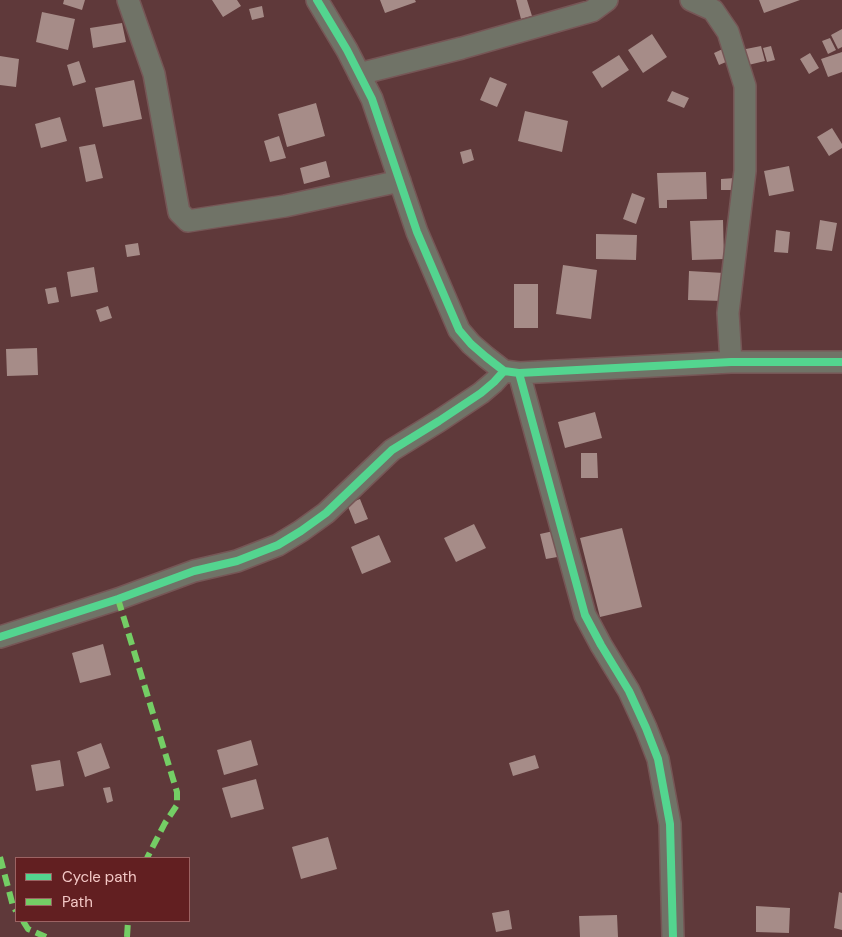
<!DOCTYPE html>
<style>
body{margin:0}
#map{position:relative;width:842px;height:937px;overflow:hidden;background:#5f393a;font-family:"DM Sans",sans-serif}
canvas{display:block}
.legend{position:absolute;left:15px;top:857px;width:175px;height:65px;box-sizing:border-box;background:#621f21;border:1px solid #9c6363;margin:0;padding:6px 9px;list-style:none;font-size:15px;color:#f3c8c6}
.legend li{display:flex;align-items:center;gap:10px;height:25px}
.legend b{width:25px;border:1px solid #9c6363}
</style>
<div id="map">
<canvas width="842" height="937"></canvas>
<ul class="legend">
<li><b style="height:6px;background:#53d58f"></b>Cycle path</li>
<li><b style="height:6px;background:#74ce65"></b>Path</li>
</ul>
</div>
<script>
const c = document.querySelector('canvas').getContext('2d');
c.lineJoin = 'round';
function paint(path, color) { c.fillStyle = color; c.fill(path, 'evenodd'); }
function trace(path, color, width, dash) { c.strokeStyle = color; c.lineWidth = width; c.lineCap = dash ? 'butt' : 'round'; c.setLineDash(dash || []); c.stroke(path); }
paint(new Path2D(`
 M 64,0 L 85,0 L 82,10 L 63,4 Z
 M 212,0 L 237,0 L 241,6 L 223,17 Z
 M 380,0 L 415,0 L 416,2 L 385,13 Z
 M 516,0 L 527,0 L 532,16 L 521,19 Z
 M 759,0 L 800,0 L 764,13 Z
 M 262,6 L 264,17 L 252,20 L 249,9 Z
 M 42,12 L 75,19 L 68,50 L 36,42 Z
 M 122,23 L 126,42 L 93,48 L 90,28 Z
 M 842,29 L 842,47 L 838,49 L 831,35 Z
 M 652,34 L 667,57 L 643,73 L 628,50 Z
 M 830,38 L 836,50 L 828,54 L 822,41 Z
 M 761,46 L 765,61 L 740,67 L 736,51 Z
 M 771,46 L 775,60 L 767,62 L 763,48 Z
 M 727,47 L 733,59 L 719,65 L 714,53 Z
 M 842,52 L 842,72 L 828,77 L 821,59 Z
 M 810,53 L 819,68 L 809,74 L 800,59 Z
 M 619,55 L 629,70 L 602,88 L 592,72 Z
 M 0,56 L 19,59 L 16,87 L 0,85 Z
 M 79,61 L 86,82 L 73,86 L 67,65 Z
 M 490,77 L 507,84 L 497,107 L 480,100 Z
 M 134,80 L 142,119 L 103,127 L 95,88 Z
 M 672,91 L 689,98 L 684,108 L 667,101 Z
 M 316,103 L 325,136 L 287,147 L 278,114 Z
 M 525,111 L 568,121 L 562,152 L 518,141 Z
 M 60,117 L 67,141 L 41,148 L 35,124 Z
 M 832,128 L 842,144 L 842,148 L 829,156 L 817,137 Z
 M 279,136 L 286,158 L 270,162 L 264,141 Z
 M 95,144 L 103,178 L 86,182 L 79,147 Z
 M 471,149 L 474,160 L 463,164 L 460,152 Z
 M 326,161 L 330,177 L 304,184 L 300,168 Z
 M 789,166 L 794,191 L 769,196 L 764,171 Z
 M 706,172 L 707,199 L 667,200 L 667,208 L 659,208 L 657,173 Z
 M 735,178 L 735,190 L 721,190 L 721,179 Z
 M 632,193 L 645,198 L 636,224 L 623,219 Z
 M 723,220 L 724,259 L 692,260 L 690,221 Z
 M 820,220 L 837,223 L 832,251 L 816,249 Z
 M 776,230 L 790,232 L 788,253 L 774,252 Z
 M 596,234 L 637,235 L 636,260 L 596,259 Z
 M 138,243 L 140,255 L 127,257 L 125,245 Z
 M 563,265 L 597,270 L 591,319 L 556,314 Z
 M 94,267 L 98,292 L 71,297 L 67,272 Z
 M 689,271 L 724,273 L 723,301 L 688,300 Z
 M 514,284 L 538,284 L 538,328 L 514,328 Z
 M 56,287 L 59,302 L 48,304 L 45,289 Z
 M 108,306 L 112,318 L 100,322 L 96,310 Z
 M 37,348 L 38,375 L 7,376 L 6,349 Z
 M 595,412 L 602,438 L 565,448 L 558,422 Z
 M 581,453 L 597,453 L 598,478 L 581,478 Z
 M 360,499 L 368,519 L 355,524 L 347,504 Z
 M 474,524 L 486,548 L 456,562 L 444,538 Z
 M 622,528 L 642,607 L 600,617 L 580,538 Z
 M 558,530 L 563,556 L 546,559 L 540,534 Z
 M 379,535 L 391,562 L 362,574 L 351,547 Z
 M 103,644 L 111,675 L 80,683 L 72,653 Z
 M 251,740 L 258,765 L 224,775 L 217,750 Z
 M 101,743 L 110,768 L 85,777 L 77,752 Z
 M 535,755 L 539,768 L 513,776 L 509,763 Z
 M 60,760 L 64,786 L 36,791 L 31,765 Z
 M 256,779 L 264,809 L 231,818 L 222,788 Z
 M 110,787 L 113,801 L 107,803 L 103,788 Z
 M 328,837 L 337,869 L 301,879 L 292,847 Z
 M 839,892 L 842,893 L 842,930 L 834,928 Z
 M 756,906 L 790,908 L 789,933 L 756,932 Z
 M 509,910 L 512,929 L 496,932 L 492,913 Z
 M 617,915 L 618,937 L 580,937 L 579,916 Z`), '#a68c88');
const minor = new Path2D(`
 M 128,0 L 154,74 L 179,212 L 188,221 L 285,206 L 400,181
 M 317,0 L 347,50 L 372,99 L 417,232 L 459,330 L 471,344 L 486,357 L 504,371 L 519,373 L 731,362 L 842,362
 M 691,0 L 713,10 L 728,32 L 745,86 L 745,171 L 728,313 L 731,362
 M 359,74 L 462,48 L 592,11 L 607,0
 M 519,373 L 585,615 L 601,645 L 629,691 L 646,728 L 658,759 L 670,824 L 673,937
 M 0,637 L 118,599 L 194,571 L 237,561 L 278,545 L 301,531 L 326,513 L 392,450 L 439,421 L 481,393 L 494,382 L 504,371`);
trace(minor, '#765656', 24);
trace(minor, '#707367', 21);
trace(new Path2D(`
 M 118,599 L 177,792 L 177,805 L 165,823 L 147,858
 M 0,857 L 13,906 L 16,911
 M 23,921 L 28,929 L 46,937
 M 127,937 L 128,921`), '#74ce65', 6, [12, 6]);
trace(new Path2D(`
 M 317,0 L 347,50 L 372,99 L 417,232 L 459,330 L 471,344 L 486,357 L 504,371 L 519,373 L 731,362 L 842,362
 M 519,373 L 585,615 L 601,645 L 629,691 L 646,728 L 658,759 L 670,824 L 673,937
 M 0,637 L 118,599 L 194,571 L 237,561 L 278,545 L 301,531 L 326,513 L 392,450 L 439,421 L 481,393 L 494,382 L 504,371`), '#53d58f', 8);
</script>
